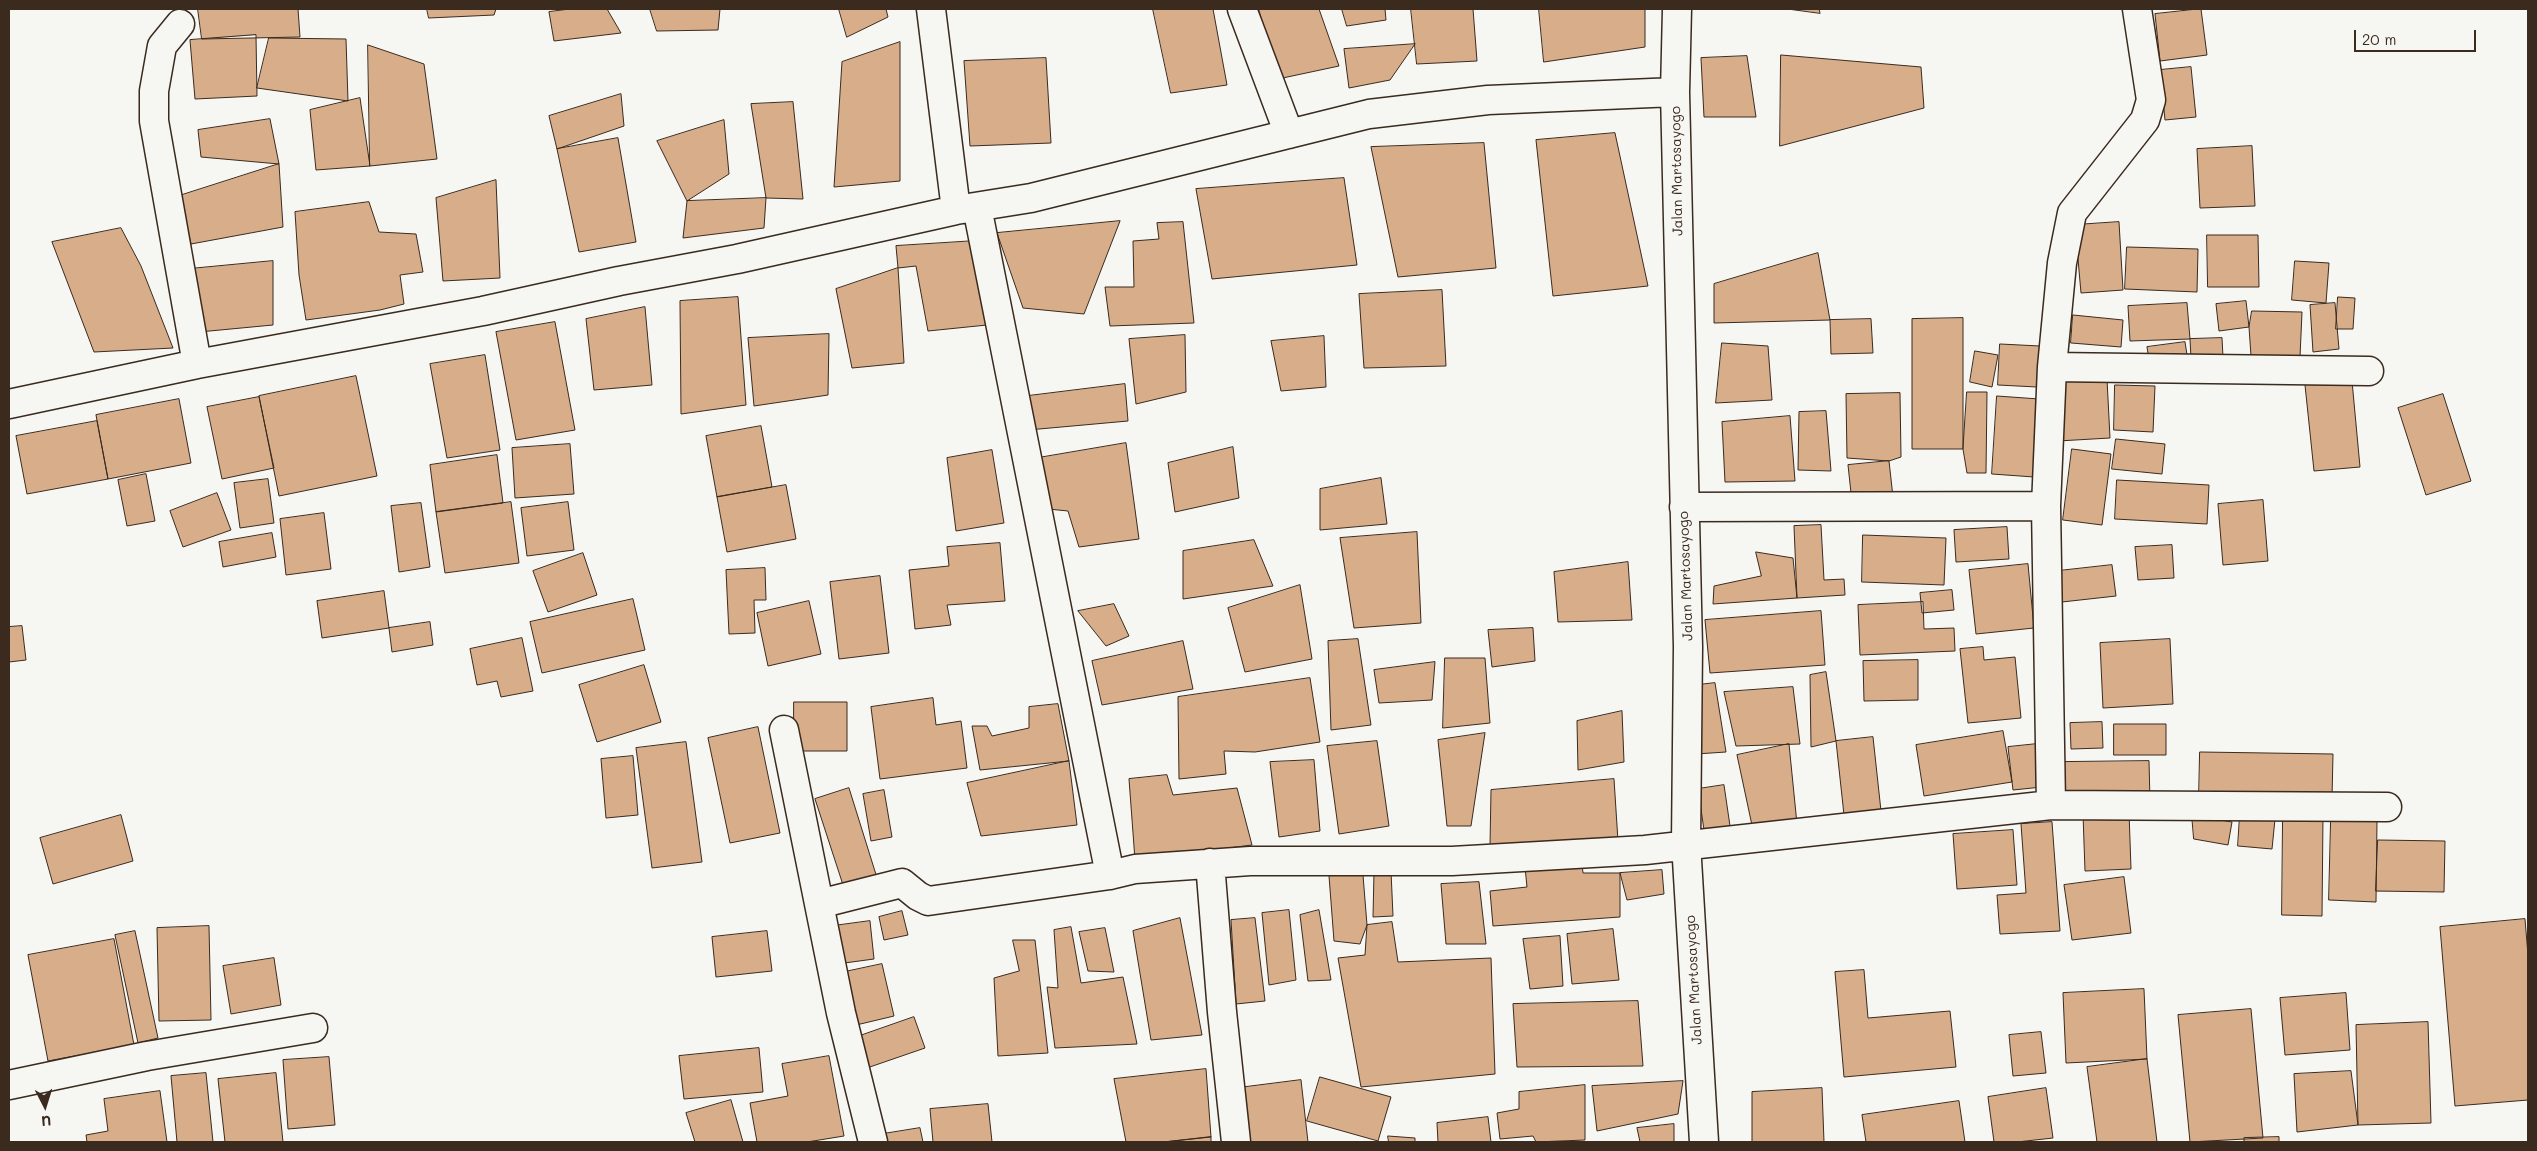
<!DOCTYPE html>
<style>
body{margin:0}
#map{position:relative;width:2537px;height:1151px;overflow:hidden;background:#f6f6f2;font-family:Mali,sans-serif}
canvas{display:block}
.frame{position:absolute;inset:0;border:10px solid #3b2a1e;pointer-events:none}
.north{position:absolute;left:20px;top:1081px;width:50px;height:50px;-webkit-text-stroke:4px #f6f6f2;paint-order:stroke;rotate:175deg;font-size:14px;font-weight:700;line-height:20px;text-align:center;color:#3b2a1e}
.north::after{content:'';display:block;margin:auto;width:18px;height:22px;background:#3b2a1e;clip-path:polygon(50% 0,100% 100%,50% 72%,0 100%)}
.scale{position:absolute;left:2354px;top:30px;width:122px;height:22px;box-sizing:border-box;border:2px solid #3b2a1e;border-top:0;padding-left:6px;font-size:15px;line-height:18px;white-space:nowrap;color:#3b2a1e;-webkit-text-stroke:4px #f6f6f2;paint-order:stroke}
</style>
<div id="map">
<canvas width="2537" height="1151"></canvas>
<div class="frame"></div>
<div class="north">U</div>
<div class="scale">20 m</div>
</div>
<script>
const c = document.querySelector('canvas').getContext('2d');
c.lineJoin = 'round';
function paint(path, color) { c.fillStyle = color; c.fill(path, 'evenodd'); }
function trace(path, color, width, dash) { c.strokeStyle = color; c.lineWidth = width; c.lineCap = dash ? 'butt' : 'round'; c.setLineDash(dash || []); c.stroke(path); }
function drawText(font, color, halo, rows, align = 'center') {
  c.font = font + ' Mali,sans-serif'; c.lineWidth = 4.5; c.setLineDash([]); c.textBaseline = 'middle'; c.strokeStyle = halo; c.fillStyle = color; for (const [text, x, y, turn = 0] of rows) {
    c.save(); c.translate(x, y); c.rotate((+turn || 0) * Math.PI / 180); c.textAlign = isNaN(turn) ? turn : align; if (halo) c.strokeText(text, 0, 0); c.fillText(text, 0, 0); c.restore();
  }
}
const building = new Path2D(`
 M 198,9 L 298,9 L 300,37 L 202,39 Z
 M 427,9 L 496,9 L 494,15 L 429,18 Z
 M 570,9 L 607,9 L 621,33 L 554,41 L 549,12 Z
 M 650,9 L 720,9 L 718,30 L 657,31 Z
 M 839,9 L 886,9 L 888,17 L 847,37 Z
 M 1153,9 L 1213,9 L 1227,85 L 1171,93 Z
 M 1259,9 L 1319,9 L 1339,66 L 1278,79 Z
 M 1342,9 L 1385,9 L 1386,20 L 1347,26 Z
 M 1411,9 L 1473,9 L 1477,61 L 1417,64 Z
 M 1539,9 L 1645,9 L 1645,47 L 1544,62 Z
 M 1788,9 L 1819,9 L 1820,13 Z
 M 2201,9 L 2207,55 L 2160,61 L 2155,14 Z
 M 256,35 L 257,96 L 195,99 L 190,40 Z
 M 269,38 L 346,39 L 348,101 L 257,88 Z
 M 900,42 L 900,181 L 834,187 L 842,62 Z
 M 1415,44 L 1390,80 L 1349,88 L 1344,49 Z
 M 368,45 L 424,64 L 437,159 L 370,166 Z
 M 1781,55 L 1921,67 L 1924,108 L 1780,146 Z
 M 1747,56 L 1756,117 L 1704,117 L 1701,58 Z
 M 1046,58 L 1051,143 L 970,146 L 964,61 Z
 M 2191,67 L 2196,117 L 2165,120 L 2160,70 Z
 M 621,94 L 624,126 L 557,149 L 549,116 Z
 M 360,98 L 370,166 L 316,170 L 310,110 Z
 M 793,102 L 803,199 L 766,198 L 751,104 Z
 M 270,119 L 279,164 L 201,157 L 198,130 Z
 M 724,120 L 729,174 L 687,201 L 657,141 Z
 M 1615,133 L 1648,286 L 1553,296 L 1536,140 Z
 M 618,138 L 636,242 L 579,252 L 557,149 Z
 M 1484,143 L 1496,268 L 1398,277 L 1371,147 Z
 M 2252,146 L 2255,206 L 2200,208 L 2197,149 Z
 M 279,164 L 283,227 L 191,244 L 179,196 Z
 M 1344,178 L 1357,265 L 1212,279 L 1196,189 Z
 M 496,180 L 500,278 L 443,281 L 436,198 Z
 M 766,198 L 764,228 L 683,238 L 687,201 Z
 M 369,202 L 379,232 L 416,234 L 423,272 L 400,275 L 404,304 L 380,310 L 306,320 L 299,275 L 295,212 Z
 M 1120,221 L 1084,314 L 1023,308 L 997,233 Z
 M 1183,222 L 1194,323 L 1110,326 L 1105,287 L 1134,287 L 1133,241 L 1159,239 L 1157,223 Z
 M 2119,222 L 2123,290 L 2081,293 L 2075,225 Z
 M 121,228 L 141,266 L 173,348 L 94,352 L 52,242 Z
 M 2207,235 L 2258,235 L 2259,287 L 2208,287 Z
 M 975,241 L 987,325 L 928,331 L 916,266 L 898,268 L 896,246 Z
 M 2127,247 L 2198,249 L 2197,292 L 2125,289 Z
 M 1818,253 L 1830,320 L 1714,323 L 1714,284 Z
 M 273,261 L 273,325 L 199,332 L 189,269 Z
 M 2295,261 L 2329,263 L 2326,303 L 2292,300 Z
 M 898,268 L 904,363 L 852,368 L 836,289 Z
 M 1442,290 L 1446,366 L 1364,368 L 1359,294 Z
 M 738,297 L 746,405 L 681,414 L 680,301 Z
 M 2338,297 L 2355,298 L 2353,329 L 2336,329 Z
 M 2246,301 L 2249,327 L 2219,331 L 2216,304 Z
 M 2187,303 L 2190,339 L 2130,341 L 2128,306 Z
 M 2335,303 L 2339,349 L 2313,352 L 2310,305 Z
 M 645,307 L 652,385 L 594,390 L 586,319 Z
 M 2252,311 L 2302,312 L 2300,357 L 2251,356 L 2249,327 Z
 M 2073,315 L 2123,320 L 2121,347 L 2071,343 Z
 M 1963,318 L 1963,449 L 1912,449 L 1912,319 Z
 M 1871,319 L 1873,353 L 1831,354 L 1830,320 Z
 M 555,322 L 575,430 L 516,440 L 496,332 Z
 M 829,334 L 828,395 L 754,406 L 748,338 Z
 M 1185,335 L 1186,392 L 1136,404 L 1129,339 Z
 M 1324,336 L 1326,387 L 1281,391 L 1271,341 Z
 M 2222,338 L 2223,357 L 2191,358 L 2190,339 Z
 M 2185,342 L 2188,361 L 2150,366 L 2147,347 Z
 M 1722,343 L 1768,346 L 1772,400 L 1716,403 Z
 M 2000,344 L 2040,346 L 2037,387 L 1998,385 Z
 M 1975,351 L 1998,355 L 1992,387 L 1970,382 Z
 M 485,355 L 500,450 L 447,458 L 430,364 Z
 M 356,376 L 377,476 L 279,496 L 259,396 Z
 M 2107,379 L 2110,438 L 2058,441 L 2055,382 Z
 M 2352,381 L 2360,467 L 2314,471 L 2305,385 Z
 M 1125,384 L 1128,421 L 1028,430 L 1028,396 Z
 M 2115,385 L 2155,386 L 2153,432 L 2114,430 Z
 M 1967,392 L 1987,392 L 1986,473 L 1967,473 L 1963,449 Z
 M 1900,393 L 1901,457 L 1889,461 L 1847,458 L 1846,394 Z
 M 2443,394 L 2471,481 L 2426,495 L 2398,408 Z
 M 1997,396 L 2039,399 L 2034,477 L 1992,474 Z
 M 259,397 L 274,468 L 222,479 L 207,407 Z
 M 179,399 L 191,463 L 108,479 L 96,415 Z
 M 1826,411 L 1831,471 L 1798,470 L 1799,412 Z
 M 1790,416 L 1795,481 L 1725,482 L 1722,422 Z
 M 97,421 L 108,479 L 27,494 L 16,436 Z
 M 761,426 L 772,487 L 717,497 L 706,436 Z
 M 2116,439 L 2165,444 L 2162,474 L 2112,469 Z
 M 1126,443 L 1139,539 L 1079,547 L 1068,511 L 1048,509 L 1038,458 Z
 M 570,444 L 574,494 L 515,498 L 512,448 Z
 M 1233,447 L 1239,498 L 1175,512 L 1168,463 Z
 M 2072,449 L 2111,454 L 2102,525 L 2063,520 Z
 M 992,450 L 1004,523 L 956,531 L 947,458 Z
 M 497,455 L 503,503 L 436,512 L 430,465 Z
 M 1889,461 L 1893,497 L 1852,502 L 1848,465 Z
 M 146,474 L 155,521 L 127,526 L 118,480 Z
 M 1381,478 L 1387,524 L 1320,530 L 1320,489 Z
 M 268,479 L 274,523 L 240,528 L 234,483 Z
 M 2117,480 L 2209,485 L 2207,524 L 2115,519 Z
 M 786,485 L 796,539 L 727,552 L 717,497 Z
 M 217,493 L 231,530 L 183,547 L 170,511 Z
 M 2263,500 L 2268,561 L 2223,565 L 2218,504 Z
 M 511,502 L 519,563 L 445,573 L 436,512 Z
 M 568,502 L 574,550 L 527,556 L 521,508 Z
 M 421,503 L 430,567 L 399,572 L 391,506 Z
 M 324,513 L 331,569 L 286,575 L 280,519 Z
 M 1821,525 L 1824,580 L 1844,579 L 1845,595 L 1797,598 L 1794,526 Z
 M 2007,527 L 2009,559 L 1956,562 L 1954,530 Z
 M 1417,532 L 1421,623 L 1354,628 L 1340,538 Z
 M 272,533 L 276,557 L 223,567 L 219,542 Z
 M 1863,535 L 1946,538 L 1944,585 L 1862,582 Z
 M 1254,540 L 1273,586 L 1183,599 L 1183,551 Z
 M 1000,543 L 1005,601 L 947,605 L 951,625 L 915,629 L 909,570 L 949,566 L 947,547 Z
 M 2172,545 L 2174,578 L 2138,580 L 2135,547 Z
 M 1756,552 L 1793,558 L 1797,598 L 1713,604 L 1714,586 L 1761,576 Z
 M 583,553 L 597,595 L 548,612 L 533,571 Z
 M 1628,562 L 1632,620 L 1558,622 L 1554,572 Z
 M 2028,564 L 2034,628 L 1976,634 L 1969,570 Z
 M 2112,565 L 2116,596 L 2062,602 L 2058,571 Z
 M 765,568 L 766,600 L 754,600 L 755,633 L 729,634 L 726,570 Z
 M 880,576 L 889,653 L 839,659 L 830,582 Z
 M 1300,585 L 1312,659 L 1245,672 L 1228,608 Z
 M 1952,590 L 1954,610 L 1922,613 L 1920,593 Z
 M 384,591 L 389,628 L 322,638 L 317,601 Z
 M 633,599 L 645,650 L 542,673 L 530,622 Z
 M 809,601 L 821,654 L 768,666 L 757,613 Z
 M 1923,602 L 1924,629 L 1954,628 L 1955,651 L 1860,655 L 1858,605 Z
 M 1114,604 L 1129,636 L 1106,646 L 1078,611 Z
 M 1821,611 L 1825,665 L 1710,673 L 1705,620 Z
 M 430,622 L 433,645 L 392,652 L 389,628 Z
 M 22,626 L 26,660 L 9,662 L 9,627 Z
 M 1533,628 L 1535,661 L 1492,667 L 1488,630 Z
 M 522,638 L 533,691 L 501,697 L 497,681 L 477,685 L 470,649 Z
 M 1358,639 L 1371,725 L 1331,730 L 1328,641 Z
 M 2170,639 L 2173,704 L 2103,708 L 2100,643 Z
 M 1183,641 L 1193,689 L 1102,705 L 1092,661 Z
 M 1983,647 L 1984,660 L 2015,657 L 2021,718 L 1968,723 L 1960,649 Z
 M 1445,658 L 1485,658 L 1490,723 L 1443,728 Z
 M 1918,660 L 1918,700 L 1864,701 L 1863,661 Z
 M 1435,662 L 1432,700 L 1379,703 L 1374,670 Z
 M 644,665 L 661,722 L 597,742 L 579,685 Z
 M 1826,672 L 1836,741 L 1811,747 L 1810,675 Z
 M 1310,678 L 1320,742 L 1255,752 L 1224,751 L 1226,774 L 1179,779 L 1178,697 Z
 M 1715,683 L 1726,752 L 1696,754 L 1698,685 Z
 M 1793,687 L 1800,744 L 1736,746 L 1724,692 Z
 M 933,698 L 936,725 L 961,721 L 967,768 L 880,779 L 871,707 Z
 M 794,702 L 847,702 L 847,751 L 794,751 Z
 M 1058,704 L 1069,761 L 980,770 L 972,726 L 987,726 L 992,736 L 1029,728 L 1029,707 Z
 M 1622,711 L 1624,762 L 1578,770 L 1577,721 Z
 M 2102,722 L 2103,748 L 2071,749 L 2070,723 Z
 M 2114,724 L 2166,724 L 2166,755 L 2114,755 Z
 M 758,727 L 780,833 L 730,843 L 708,738 Z
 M 2003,731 L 2012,782 L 1924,796 L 1916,745 Z
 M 1485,733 L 1471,826 L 1447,826 L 1438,740 Z
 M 1873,737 L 1881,811 L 1844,815 L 1836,741 Z
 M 1377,741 L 1389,826 L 1339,834 L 1327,746 Z
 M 686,742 L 702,862 L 652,868 L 636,748 Z
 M 1789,744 L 1797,824 L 1753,830 L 1737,755 Z
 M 2037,744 L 2042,787 L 2013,790 L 2008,747 Z
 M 2200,752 L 2333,754 L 2332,798 L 2199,797 Z
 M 633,756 L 638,815 L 606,818 L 601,759 Z
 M 1314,760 L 1320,831 L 1279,837 L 1270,762 Z
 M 1069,761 L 1077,825 L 981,836 L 967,783 Z
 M 2149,761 L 2150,801 L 2064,801 L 2064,762 Z
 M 1167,775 L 1173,795 L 1237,788 L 1252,845 L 1135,860 L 1129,779 Z
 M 1614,779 L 1618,841 L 1490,846 L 1491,790 Z
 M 1724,785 L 1730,826 L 1704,830 L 1698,789 Z
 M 849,788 L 878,881 L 845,891 L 815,799 Z
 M 884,790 L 892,837 L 871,841 L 863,794 Z
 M 2129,812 L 2131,869 L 2085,871 L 2083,814 Z
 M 121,815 L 133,861 L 53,884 L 40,838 Z
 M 2192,815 L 2232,822 L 2228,845 L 2194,839 Z
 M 2240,815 L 2275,819 L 2272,849 L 2238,846 Z
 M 2283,815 L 2323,816 L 2322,916 L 2282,915 Z
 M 2331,820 L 2377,820 L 2376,902 L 2329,900 Z
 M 2052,822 L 2060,931 L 2000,934 L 1997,895 L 2026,893 L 2021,824 Z
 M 2013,830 L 2017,885 L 1957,889 L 1953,834 Z
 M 2378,840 L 2445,841 L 2444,892 L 2376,891 Z
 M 1582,864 L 1583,873 L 1620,873 L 1620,917 L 1493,926 L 1490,891 L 1527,887 L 1525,867 Z
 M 1662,870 L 1664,894 L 1627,900 L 1620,873 Z
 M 1391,871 L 1393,916 L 1373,917 L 1374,872 Z
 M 1363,875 L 1367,925 L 1360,944 L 1334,941 L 1329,876 Z
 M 2124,877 L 2131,933 L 2072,940 L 2064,885 Z
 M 1479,882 L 1486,944 L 1446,944 L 1441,884 Z
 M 1289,910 L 1296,980 L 1269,985 L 1262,913 Z
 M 1319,910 L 1331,980 L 1308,981 L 1300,915 Z
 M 902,911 L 908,935 L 884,940 L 879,917 Z
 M 1180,918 L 1202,1035 L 1151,1040 L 1133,931 Z
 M 1255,918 L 1265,1001 L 1236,1004 L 1231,920 Z
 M 2525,919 L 2528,955 L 2528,1100 L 2455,1106 L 2440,927 Z
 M 870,921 L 874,959 L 837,964 L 833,926 Z
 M 1392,922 L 1398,962 L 1491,958 L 1495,1074 L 1361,1087 L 1338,958 L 1365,955 L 1367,925 Z
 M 209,926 L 211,1020 L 159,1021 L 157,928 Z
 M 1071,927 L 1081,983 L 1123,977 L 1137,1044 L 1055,1048 L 1047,987 L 1058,988 L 1054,930 Z
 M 1105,928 L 1114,972 L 1088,971 L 1079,932 Z
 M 1613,929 L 1619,980 L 1572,984 L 1567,934 Z
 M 135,931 L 158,1038 L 138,1043 L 115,935 Z
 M 767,931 L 772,971 L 716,977 L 712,937 Z
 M 1560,936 L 1563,986 L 1530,989 L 1523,939 Z
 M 114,939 L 134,1045 L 48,1061 L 28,955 Z
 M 1013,940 L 1035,940 L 1048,1053 L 998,1056 L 994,978 L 1019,971 Z
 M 274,958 L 281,1005 L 231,1014 L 223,966 Z
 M 882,964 L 894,1016 L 852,1026 L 840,973 Z
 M 1864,970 L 1868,1018 L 1950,1011 L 1956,1067 L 1844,1077 L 1835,972 Z
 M 2144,989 L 2147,1059 L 2066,1063 L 2063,993 Z
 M 2346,993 L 2350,1050 L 2285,1055 L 2280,998 Z
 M 1638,1001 L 1643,1066 L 1517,1067 L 1513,1004 Z
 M 2251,1009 L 2263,1138 L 2190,1142 L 2178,1015 Z
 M 914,1017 L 925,1048 L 864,1069 L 854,1038 Z
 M 2428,1022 L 2431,1123 L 2358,1125 L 2356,1025 Z
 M 2041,1032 L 2046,1073 L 2013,1076 L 2009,1035 Z
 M 759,1048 L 763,1092 L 684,1099 L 679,1056 Z
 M 829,1056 L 844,1136 L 807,1142 L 757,1142 L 750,1103 L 788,1096 L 782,1064 Z
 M 329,1057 L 335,1125 L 288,1129 L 283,1060 Z
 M 2147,1059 L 2157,1142 L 2097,1142 L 2087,1067 Z
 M 1206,1069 L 1211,1137 L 1164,1142 L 1126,1142 L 1114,1079 Z
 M 2351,1071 L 2358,1125 L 2297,1132 L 2294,1074 Z
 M 206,1073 L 213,1142 L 177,1142 L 171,1076 Z
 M 276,1073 L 283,1142 L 225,1142 L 218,1079 Z
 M 1320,1077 L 1391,1097 L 1378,1141 L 1307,1121 Z
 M 1301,1080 L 1308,1142 L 1244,1142 L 1238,1088 Z
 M 1683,1081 L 1678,1114 L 1597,1131 L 1592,1086 Z
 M 1585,1085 L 1585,1140 L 1536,1142 L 1533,1136 L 1500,1139 L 1497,1113 L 1519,1109 L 1519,1092 Z
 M 1822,1088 L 1824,1142 L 1752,1142 L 1752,1092 Z
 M 2046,1088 L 2053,1138 L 2017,1142 L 1994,1142 L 1988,1097 Z
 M 160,1091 L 167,1142 L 87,1142 L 86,1135 L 108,1131 L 104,1099 Z
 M 731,1100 L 743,1142 L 695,1142 L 686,1113 Z
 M 1959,1101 L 1965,1142 L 1866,1142 L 1862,1115 Z
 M 988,1104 L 992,1142 L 933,1142 L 930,1109 Z
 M 1488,1117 L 1491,1142 L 1438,1142 L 1437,1123 Z
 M 1674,1124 L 1674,1142 L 1640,1142 L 1637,1128 Z
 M 920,1128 L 923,1142 L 884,1142 L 883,1134 Z
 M 1388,1136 L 1415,1138 L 1415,1142 L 1389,1142 Z
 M 1211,1137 L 1211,1142 L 1164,1142 Z
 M 2279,1137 L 2279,1142 L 2244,1142 L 2244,1138 Z`);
paint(building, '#d8ad89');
trace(building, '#3b2a1e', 1);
const street = new Path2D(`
 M 931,9 L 956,210
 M 1242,9 L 1289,134
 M 1677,9 L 1675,92 L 1688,647 L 1686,843 L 1704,1142
 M 180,24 L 162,46 L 154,91 L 154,121 L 197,364
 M 977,207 L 1110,875
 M 2052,367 L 2369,371
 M 9,404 L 197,364 L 483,311 L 619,281 L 737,259 L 956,210 L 1031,198 L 1369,114 L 1488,100 L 1675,92
 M 1684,507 L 2046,506
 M 784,730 L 841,1013 L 873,1142
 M 2051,805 L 2046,506 L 2052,367 L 2062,263 L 2072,213 L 2145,120 L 2151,100 L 2137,9
 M 1210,863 L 1222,1012 L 1236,1142
 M 819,904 L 902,883 L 918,896 L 928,901 L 1110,875 L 1135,869 L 1250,861 L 1452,861 L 1645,850 L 2051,805 L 2387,807
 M 9,1085 L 147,1056 L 313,1028`);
trace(street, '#3b2a1e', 31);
trace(street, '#f6f6f2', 28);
drawText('14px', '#3b2a1e', '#f6f6f2', [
 ["Jalan Martosayogo",1677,171,-91],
 ["Jalan Martosayogo",1686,576,-92],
 ["Jalan Martosayogo",1694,980,-93]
]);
</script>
